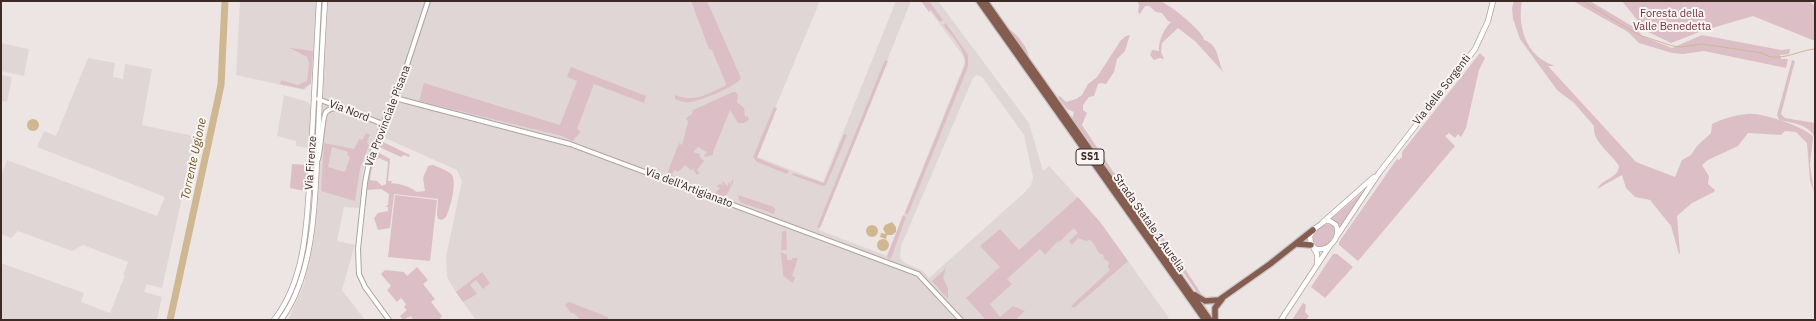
<!DOCTYPE html>
<style>
body{margin:0}
#map{position:relative;width:1816px;height:321px;overflow:hidden;background:#ede5e4;font-family:"IBM Plex Sans",sans-serif}
canvas{display:block}
.frame{position:absolute;inset:0;border:2px solid #3d2a25;pointer-events:none}
</style>
<div id="map">
<canvas width="1816" height="321"></canvas>
<div class="frame"></div>
</div>
<script>
const c = document.querySelector('canvas').getContext('2d');
c.lineJoin = 'round';
function paint(path, color) { c.fillStyle = color; c.fill(path, 'evenodd'); }
function trace(path, color, width, dash) { c.strokeStyle = color; c.lineWidth = width; c.lineCap = dash ? 'butt' : 'round'; c.setLineDash(dash || []); c.stroke(path); }
function drawText(font, color, halo, rows, align = 'center') {
  c.font = font + ' "IBM Plex Sans",sans-serif'; c.lineWidth = 4; c.setLineDash([]); c.textBaseline = 'middle'; c.strokeStyle = halo; c.fillStyle = color; for (const [text, x, y, turn = 0] of rows) {
    c.save(); c.translate(x, y); c.rotate((+turn || 0) * Math.PI / 180); c.textAlign = isNaN(turn) ? turn : align; if (halo) c.strokeText(text, 0, 0); c.fillText(text, 0, 0); c.restore();
  }
}
paint(new Path2D(`
 M 240,1 L 317,1 L 311,84 L 304,90 L 236,75 Z
 M 328,1 L 820,1 L 755,156 L 823,182 L 896,1 L 911,1 L 819,230 L 887,256 L 966,60 L 923,1 L 938,1 L 1029,123 L 1043,171 L 1049,166 L 1100,222 L 1169,318 L 1166,320 L 476,320 L 455,291 L 447,277 L 446,257 L 462,181 L 457,170 L 376,134 L 363,170 L 359,208 L 344,207 L 337,241 L 355,245 L 342,290 L 365,320 L 288,320 L 304,284 L 314,234 ZM 977,75 L 982,77 L 1024,135 L 1033,177 L 1031,185 L 1024,193 L 929,278 L 923,271 L 905,263 L 900,258 L 901,246 L 973,78 Z
 M 1,43 L 29,49 L 24,76 L 1,71 Z
 M 88,58 L 115,63 L 113,77 L 123,79 L 125,64 L 152,69 L 142,125 L 193,136 L 195,139 L 162,288 L 147,284 L 144,292 L 162,297 L 157,320 L 8,320 L 1,318 L 1,263 L 84,293 L 81,302 L 110,313 L 125,275 L 123,275 L 128,262 L 83,245 L 72,251 L 18,231 L 11,238 L 1,234 L 1,176 L 7,160 L 157,216 L 165,197 L 37,147 L 44,131 L 56,136 Z
 M 1,75 L 12,77 L 7,102 L 1,101 Z
 M 284,95 L 308,102 L 310,105 L 312,109 L 308,148 L 296,146 L 296,141 L 277,136 Z`), '#e0d6d6');
paint(new Path2D(`
 M 691,1 L 707,1 L 741,78 C 738,86 700,101 690,102 C 685,103 680,101 675,99 L 675,95 C 696,103 706,94 725,86 L 726,84 L 712,50 L 709,49 Z
 M 921,1 L 929,1 L 943,20 L 940,22 L 931,10 L 929,12 Z
 M 1137,1 C 1144,1 1153,0 1160,1 C 1168,3 1204,32 1204,40 C 1220,45 1217,62 1224,73 L 1196,42 L 1178,28 L 1162,43 L 1161,52 L 1164,59 L 1160,58 L 1154,60 L 1150,55 L 1152,50 L 1159,51 C 1158,41 1164,29 1171,22 L 1168,21 L 1162,13 L 1156,12 L 1149,6 L 1145,6 L 1140,14 L 1138,12 L 1139,5 Z
 M 1514,1 L 1522,1 C 1518,20 1523,46 1541,59 C 1545,62 1550,64 1555,66 L 1548,66 L 1636,162 L 1675,177 L 1682,160 L 1691,155 L 1697,146 L 1711,133 L 1712,124 C 1722,119 1735,115 1747,114 C 1760,112 1806,127 1813,137 L 1810,165 L 1814,192 L 1810,181 L 1807,143 L 1796,132 L 1785,131 L 1781,135 L 1748,133 L 1738,146 L 1708,160 L 1702,165 L 1709,176 L 1708,184 L 1715,190 L 1714,192 L 1692,203 L 1677,216 L 1680,253 L 1679,254 L 1671,226 L 1650,200 L 1635,197 L 1626,188 L 1622,175 L 1597,189 C 1603,178 1618,179 1619,166 C 1612,154 1592,142 1594,126 L 1574,103 L 1557,90 L 1520,39 L 1513,19 L 1512,8 Z
 M 1573,1 L 1590,1 L 1637,29 L 1642,36 L 1672,48 L 1702,35 L 1781,50 L 1790,49 L 1789,54 L 1780,55 L 1781,59 L 1788,59 L 1786,68 L 1704,51 L 1683,54 L 1672,53 L 1639,43 L 1628,32 Z
 M 1622,1 L 1809,1 L 1815,6 L 1815,41 L 1753,16 L 1702,31 L 1671,43 L 1646,31 Z
 M 946,23 L 968,55 L 968,67 L 908,214 L 905,213 L 965,65 C 966,49 952,37 943,25 Z
 M 1008,28 C 1017,34 1030,49 1029,60 Z
 M 1130,35 L 1125,51 L 1117,59 L 1114,72 L 1106,84 L 1101,83 L 1098,84 L 1094,96 L 1089,97 L 1083,105 L 1083,110 L 1087,113 L 1082,125 L 1112,170 L 1174,252 L 1202,295 L 1196,291 L 1172,256 L 1153,236 L 1140,214 L 1128,200 L 1072,119 L 1074,112 L 1067,109 L 1058,97 L 1060,96 L 1066,102 L 1076,99 L 1082,95 L 1088,84 L 1097,77 L 1121,40 L 1126,36 Z
 M 290,48 L 313,51 L 311,83 L 303,89 L 280,84 L 281,80 L 298,85 L 307,81 L 309,63 L 307,57 Z
 M 1480,53 L 1485,58 L 1479,70 L 1466,128 L 1461,137 L 1458,134 L 1455,138 L 1449,133 L 1445,136 L 1455,146 L 1358,261 L 1339,245 L 1339,242 L 1397,159 L 1399,160 L 1402,157 L 1402,152 Z
 M 885,60 L 888,61 L 820,228 L 817,227 Z
 M 1792,60 L 1795,61 L 1781,114 L 1785,118 L 1815,123 L 1815,138 C 1809,124 1792,123 1779,120 L 1777,115 Z
 M 571,67 L 646,96 L 644,103 L 594,84 L 577,129 L 581,132 L 572,141 L 562,136 L 419,101 L 424,83 L 560,125 L 577,81 L 567,77 Z
 M 733,92 L 736,92 L 738,95 L 737,102 L 744,108 L 745,117 L 748,116 L 749,120 L 744,123 L 738,123 L 730,110 L 713,152 L 713,155 L 705,157 L 704,156 L 707,152 L 698,147 L 693,152 L 700,154 L 700,157 L 704,161 L 697,170 L 700,173 L 697,175 L 692,168 L 692,171 L 685,165 L 678,172 L 675,170 L 672,174 L 675,178 L 667,174 L 679,143 L 682,145 L 688,122 L 686,118 L 692,114 L 693,110 Z
 M 774,107 L 777,108 L 757,158 L 789,171 L 787,174 L 757,162 L 753,157 Z
 M 366,133 L 370,135 L 367,142 L 369,145 L 360,169 L 355,201 L 321,191 L 324,143 L 354,149 L 359,139 L 362,140 ZM 332,147 L 348,152 L 347,155 L 350,157 L 345,172 L 328,167 Z
 M 844,134 L 847,135 L 826,185 L 823,186 L 792,175 L 793,173 L 824,183 Z
 M 381,141 L 410,155 L 409,157 L 404,155 L 401,157 L 379,147 L 378,144 Z
 M 376,151 L 390,159 L 388,181 L 392,181 L 391,183 C 401,184 409,186 417,192 L 425,191 L 423,178 L 428,166 L 433,165 C 438,167 447,170 451,174 C 458,181 450,209 446,217 L 442,220 L 438,219 L 437,215 L 438,199 L 394,194 L 390,228 L 378,230 L 374,218 L 378,213 L 388,211 L 388,207 L 385,207 L 388,205 L 389,194 L 381,189 L 367,190 L 370,168 ZM 379,158 L 388,162 L 386,184 L 382,186 L 377,181 L 370,180 C 371,173 372,162 379,158 Z
 M 292,164 L 307,165 L 305,191 L 290,188 Z
 M 732,180 L 734,181 L 726,196 L 722,197 L 715,193 L 720,188 L 716,186 L 720,184 L 724,185 L 722,183 L 723,181 L 727,186 L 730,181 L 730,186 Z
 M 1364,191 L 1340,227 L 1337,223 L 1331,219 Z
 M 395,195 L 437,200 L 430,261 L 388,257 Z
 M 738,195 L 774,207 L 775,210 L 774,214 L 742,203 L 739,200 Z
 M 1078,197 L 1100,222 L 1128,261 L 1074,308 L 1071,306 L 1110,270 L 1108,267 L 1109,262 L 1104,259 L 1103,254 L 1100,254 C 1096,250 1095,243 1090,240 L 1086,241 L 1078,238 L 1072,245 L 1069,241 L 1078,233 L 1074,228 L 1059,242 L 1058,241 L 1045,255 L 1040,249 L 1007,279 L 1012,284 L 990,304 L 1000,317 L 1013,306 L 1025,311 L 1015,320 L 986,320 L 966,298 L 1000,267 L 980,246 L 1000,229 L 1019,250 Z
 M 903,215 L 906,217 L 891,258 L 888,259 L 887,256 Z
 M 1328,224 L 1335,227 C 1335,238 1329,245 1319,248 L 1313,244 C 1311,235 1319,226 1328,224 Z
 M 786,230 L 787,250 L 781,250 L 782,232 Z
 M 781,252 L 787,255 L 787,260 L 792,260 L 792,258 L 798,258 L 792,276 L 795,277 L 793,283 L 783,276 Z
 M 1333,254 L 1337,254 L 1353,267 L 1325,298 L 1311,287 Z
 M 417,267 L 428,280 L 423,284 L 435,299 L 431,302 L 442,316 L 440,319 L 440,320 L 413,320 L 411,316 L 403,320 L 400,316 L 407,310 L 404,307 L 406,304 L 401,298 L 397,302 L 387,290 L 391,286 L 381,274 L 385,270 L 404,272 L 407,276 Z
 M 946,268 L 943,278 L 948,288 L 948,299 L 932,281 Z
 M 482,272 L 490,283 L 483,289 L 476,280 L 470,285 L 477,294 L 463,302 L 456,292 Z
 M 569,302 L 608,317 L 608,320 L 580,320 L 574,313 L 571,313 L 565,305 Z
 M 1303,303 L 1306,305 L 1305,312 L 1309,316 L 1306,320 L 1292,320 Z`), '#dcbfc6');
paint(new Path2D(`
 M27 125a6 6 0 1 1 12 0a6 6 0 1 1-12 0Z
 M 892,222 L 896,227 L 896,232 L 892,235 L 887,235 L 886,239 L 880,237 L 881,233 L 886,234 L 883,229 L 885,225 Z
 M866 231a6 6 0 1 1 12 0a6 6 0 1 1-12 0Z
 M877 245a6 6 0 1 1 12 0a6 6 0 1 1-12 0Z`), '#ceb791');
trace(new Path2D(`
 M 1582,1 L 1639,35 L 1673,46 L 1681,47 L 1702,44 L 1762,53 C 1778,64 1798,50 1815,49`), '#ceb791', 1);
trace(new Path2D(`
 M 170,320 L 221,85 L 225,1`), '#ceb791', 7);
const tertiary = new Path2D(`
 M 395,98 L 570,144 L 918,274 L 961,320
 M 318,99 L 383,124
 M 318,159 C 321,150 322,117 326,112 C 329,109 334,108 338,108
 M 389,320 L 365,287 L 359,274 L 358,249 L 365,183 L 369,162 L 383,124 L 404,74 L 428,1`);
const secondary = new Path2D(`
 M 1325,221 L 1330,221 L 1336,225 C 1341,238 1329,251 1316,249 L 1311,245 L 1310,236 L 1313,230 Z
 M 1323,222 L 1374,177
 M 1337,236 L 1379,173 L 1475,49 L 1488,21 L 1493,1
 M 1314,249 L 1317,254 L 1317,264
 M 274,320 C 309,275 307,211 311,156 C 314,104 316,53 319,1
 M 281,320 C 316,272 315,196 318,138 C 320,92 322,47 325,1
 M 1281,320 L 1331,244`);
const trunk = new Path2D(`
 M 979,1 L 1205,320
 M 985,1 L 1210,320
 M 1297,244 L 1311,245
 M 1195,295 L 1205,301 L 1219,300 L 1270,264 L 1313,230
 M 1215,320 L 1215,308 L 1222,299`);
trace(tertiary, '#aea29f', 6);
trace(secondary, '#b2a19e', 6);
trace(trunk, '#c9c3c2', 8);
trace(tertiary, '#fff', 4);
trace(secondary, '#fff', 4.5);
trace(trunk, '#845c50', 5.5);
for (const [x, y, w] of [
 [1090,157,28]
]) { const box = new Path2D(); box.roundRect(x - w / 2, y - 8, w, 16, 3); c.fillStyle = '#f9f5f5'; c.fill(box); trace(box, '#3d2a25', 1); }
drawText('bold 10px', '#3d2a25', null, [
 ["SS1",1090,157]
]);
drawText('11px', '#71323a', '#f9f5f5', [
 ["Foresta della",1672,14],
 ["Valle Benedetta",1672,27]
]);
drawText('11px', '#3d2a25', '#f9f5f5', [
 ["Via delle Sorgenti",1442,90,-52],
 ["Via Nord",349,111,21],
 ["Via Provinciale Pisana",388,116,-69],
 ["Via Firenze",311,163,-86],
 ["Via dell'Artigianato",689,188,21],
 ["Strada Statale 1 Aurelia",1149,223,55]
]);
drawText('italic 12px', '#755823', '#f9f5f5', [
 ["Torrente Ugione",194,159,-78]
]);
</script>
